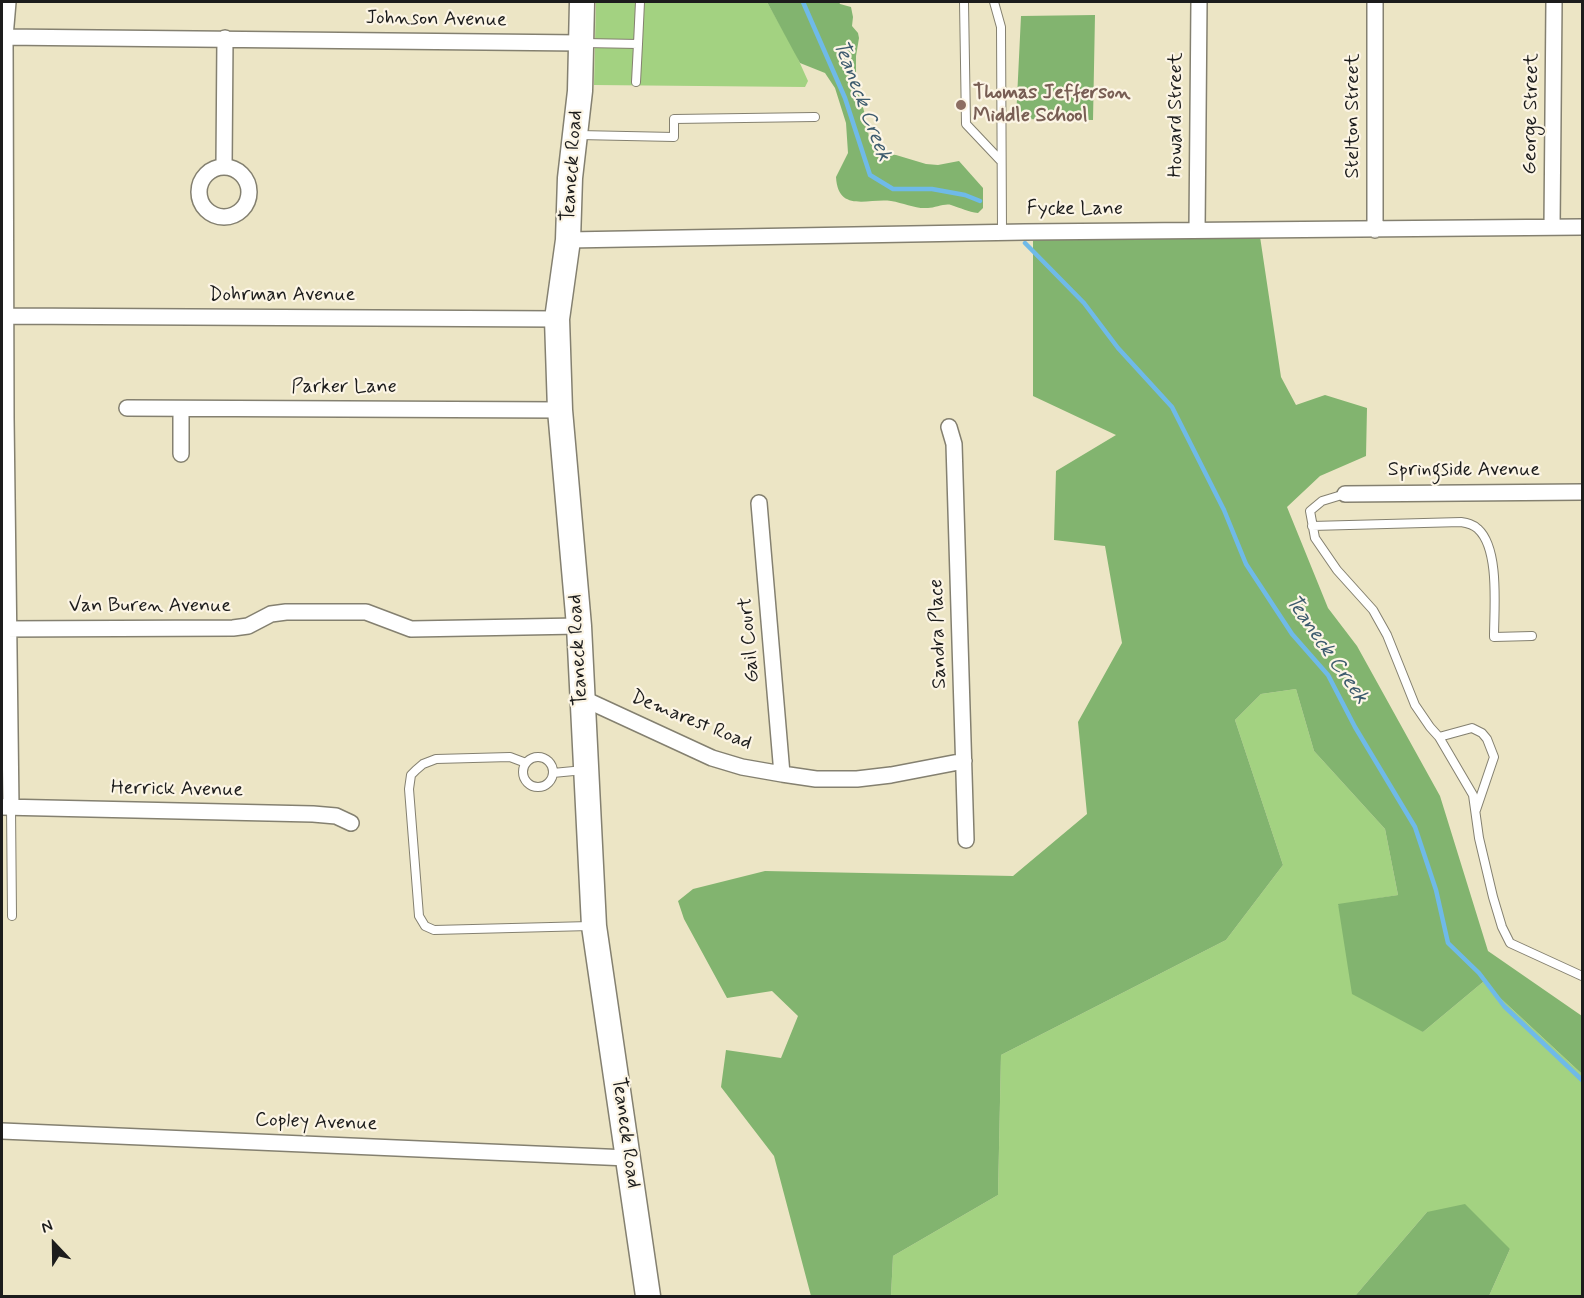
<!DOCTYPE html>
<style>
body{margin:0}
#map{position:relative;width:1584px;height:1298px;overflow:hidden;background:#ece5c5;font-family:Mynerve,sans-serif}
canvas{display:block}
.frame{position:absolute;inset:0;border:3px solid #1c1c1c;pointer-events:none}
.north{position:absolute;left:24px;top:1214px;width:60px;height:60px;-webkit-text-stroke:4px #fcf5e5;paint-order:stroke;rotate:338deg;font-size:16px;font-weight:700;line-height:24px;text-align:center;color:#1c1c1c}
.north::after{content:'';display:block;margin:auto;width:21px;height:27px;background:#1c1c1c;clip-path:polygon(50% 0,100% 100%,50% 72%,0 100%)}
</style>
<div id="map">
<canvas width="1584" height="1298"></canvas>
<div class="frame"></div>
<div class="north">N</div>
</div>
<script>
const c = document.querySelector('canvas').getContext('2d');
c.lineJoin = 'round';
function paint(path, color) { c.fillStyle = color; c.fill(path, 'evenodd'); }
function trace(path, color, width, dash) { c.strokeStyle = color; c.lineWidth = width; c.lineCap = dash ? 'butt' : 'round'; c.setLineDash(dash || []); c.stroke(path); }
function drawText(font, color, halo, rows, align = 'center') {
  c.font = font + ' Mynerve,sans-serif'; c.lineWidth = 4.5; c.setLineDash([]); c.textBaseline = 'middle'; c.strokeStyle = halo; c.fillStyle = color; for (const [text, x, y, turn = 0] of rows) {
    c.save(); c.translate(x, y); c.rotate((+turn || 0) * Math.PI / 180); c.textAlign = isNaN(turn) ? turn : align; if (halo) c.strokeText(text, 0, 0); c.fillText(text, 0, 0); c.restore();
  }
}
paint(new Path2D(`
 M 596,2 L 767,2 L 794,50 L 808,81 L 805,87 L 594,85 Z
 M 1296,689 L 1314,751 L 1385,829 L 1398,895 L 1338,905 L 1423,1032 L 1483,982 L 1582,1074 L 1582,1296 L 1489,1296 L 1510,1249 L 1427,1212 L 1355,1296 L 891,1296 L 893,1256 L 998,1195 L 1001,1055 L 1226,940 L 1283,865 L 1235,720 L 1261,694 Z`), '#a3d281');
paint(new Path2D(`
 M 767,2 L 839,2 L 840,4 L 851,7 L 853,17 L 852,26 L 858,33 L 859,38 L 856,56 L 856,82 L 867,122 L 869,138 L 875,142 L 879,153 L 896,155 L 926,164 L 938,165 L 959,161 L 983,188 L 983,208 L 978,213 C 968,212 961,208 951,205 C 945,203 935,208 928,208 C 915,209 904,203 891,201 C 868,198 838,213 836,177 L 848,153 L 846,123 L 835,88 L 825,73 L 800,63 Z
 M 1095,15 L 1093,120 L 1016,119 L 1021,16 Z
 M 1259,230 L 1281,377 L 1296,405 L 1325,395 L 1367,408 L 1366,456 L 1320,476 L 1287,507 L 1328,608 L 1357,646 L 1440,796 L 1488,951 L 1582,1016 L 1582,1074 L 1483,982 L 1423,1032 L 1352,994 L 1338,904 L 1398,895 L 1385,829 L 1314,751 L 1296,689 L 1261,694 L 1235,720 L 1283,865 L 1226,940 L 1001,1055 L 998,1195 L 893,1256 L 891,1296 L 811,1296 L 774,1156 L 721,1087 L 726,1050 L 781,1058 L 798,1016 L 772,991 L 727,998 L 684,919 L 678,901 L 693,889 L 765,871 L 1013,876 L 1087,814 L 1078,722 L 1122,643 L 1105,546 L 1054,540 L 1056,471 L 1116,435 L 1033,396 L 1033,232 Z
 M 1465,1204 L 1510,1249 L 1489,1296 L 1355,1296 L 1427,1212 Z`), '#82b46f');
trace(new Path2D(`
 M 803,2 L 845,98 L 870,175 L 893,189 L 932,189 L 965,195 L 980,201
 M 1025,243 L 1084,303 L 1118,348 L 1172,407 L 1224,510 L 1246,564 L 1292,634 L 1328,675 L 1355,727 L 1415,827 L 1436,890 L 1448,943 L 1479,973 L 1504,1006 L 1582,1080`), '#6fbae8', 4.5);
const lane = new Path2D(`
 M 964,2 L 966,124 L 1000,160
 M 994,2 L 1001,27 L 1002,232
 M 585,43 L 638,44 L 640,2
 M 636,82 L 638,44
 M 579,135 L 674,137 L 674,119 L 815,117
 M 1345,494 L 1322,501 L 1310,511 L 1315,538 L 1337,570 L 1373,610 L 1387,635 L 1415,705 L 1430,727 L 1439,737 L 1473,795 L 1479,838 L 1493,897 L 1502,927 L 1510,943 L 1582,976
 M 1312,526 L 1461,522 C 1467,523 1473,524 1478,529 C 1500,549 1494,609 1494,637 L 1532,636
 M 1439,737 L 1472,728 L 1482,733 L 1487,739 L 1494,757 L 1476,810
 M523 772a15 15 0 1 1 30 0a15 15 0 1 1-30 0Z
 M 526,763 L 510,757 L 436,759 L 423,764 L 416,770 L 411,775 L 409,789 L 419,916 L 425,926 L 434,930 L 590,926
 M 553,773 L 584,770
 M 11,807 L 12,916`);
const street = new Path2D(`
 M 8,2 L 5,37 L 6,418 L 11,807
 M 1375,2 L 1375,230
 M 2,37 L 581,43
 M199 192a25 25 0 1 1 50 0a25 25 0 1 1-50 0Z
 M 224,167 L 225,38
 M 1552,227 L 1554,2
 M 1197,230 L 1199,2
 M 568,240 L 1025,232 L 1582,227
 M 6,316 L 557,319
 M 127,408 L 560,410
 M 181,409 L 181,454
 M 949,427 L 954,444 L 966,840
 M 1345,494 L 1582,492
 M 759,503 L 782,774
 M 2,629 L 233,628 L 248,626 L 271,614 L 286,612 L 366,612 L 411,629 L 579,626
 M 582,698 L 712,758 L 742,767 L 782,774 L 816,779 L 857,779 L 891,775 L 964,761
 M 2,807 L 313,814 L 336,816 L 351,823
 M 2,1131 L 628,1158`);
const primary = new Path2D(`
 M 582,2 L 580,91 L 570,178 L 568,240 L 557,319 L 560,410 L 579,626 L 594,926 L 648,1296`);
trace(lane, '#848070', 10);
trace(street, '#848070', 18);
trace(primary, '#848070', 27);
trace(lane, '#fff', 8);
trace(street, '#fff', 15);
trace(primary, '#fff', 24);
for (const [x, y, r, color] of [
 [961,105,6,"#8d6e63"]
]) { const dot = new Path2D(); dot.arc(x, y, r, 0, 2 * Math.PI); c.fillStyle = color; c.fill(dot); trace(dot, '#fcf5e5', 2); }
drawText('20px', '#1c1c1c', '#fcf5e5', [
 ["Johnson Avenue",436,20,1],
 ["George Street",1532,114,-89],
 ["Howard Street",1177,115,-90],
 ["Stelton Street",1354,116,-90],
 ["Teaneck Road",573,166,-86],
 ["Fycke Lane",1075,210],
 ["Dohrman Avenue",282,296],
 ["Parker Lane",344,388],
 ["Springside Avenue",1464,471],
 ["Van Buren Avenue",150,607],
 ["Sandra Place",939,634,-92],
 ["Gail Court",750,640,-95],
 ["Teaneck Road",579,650,-93],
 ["Demarest Road",691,721,22],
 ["Herrick Avenue",177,790,1],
 ["Copley Avenue",316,1123,2],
 ["Teaneck Road",625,1133,82]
]);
drawText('bold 20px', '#785e54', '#fcf5e5', [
 ["Thomas Jefferson",973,94],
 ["Middle School",973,117]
], 'left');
drawText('italic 21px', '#3d5b6e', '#fcf5e5', [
 ["Teaneck Creek",861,101,69],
 ["Teaneck Creek",1326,650,55]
]);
</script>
